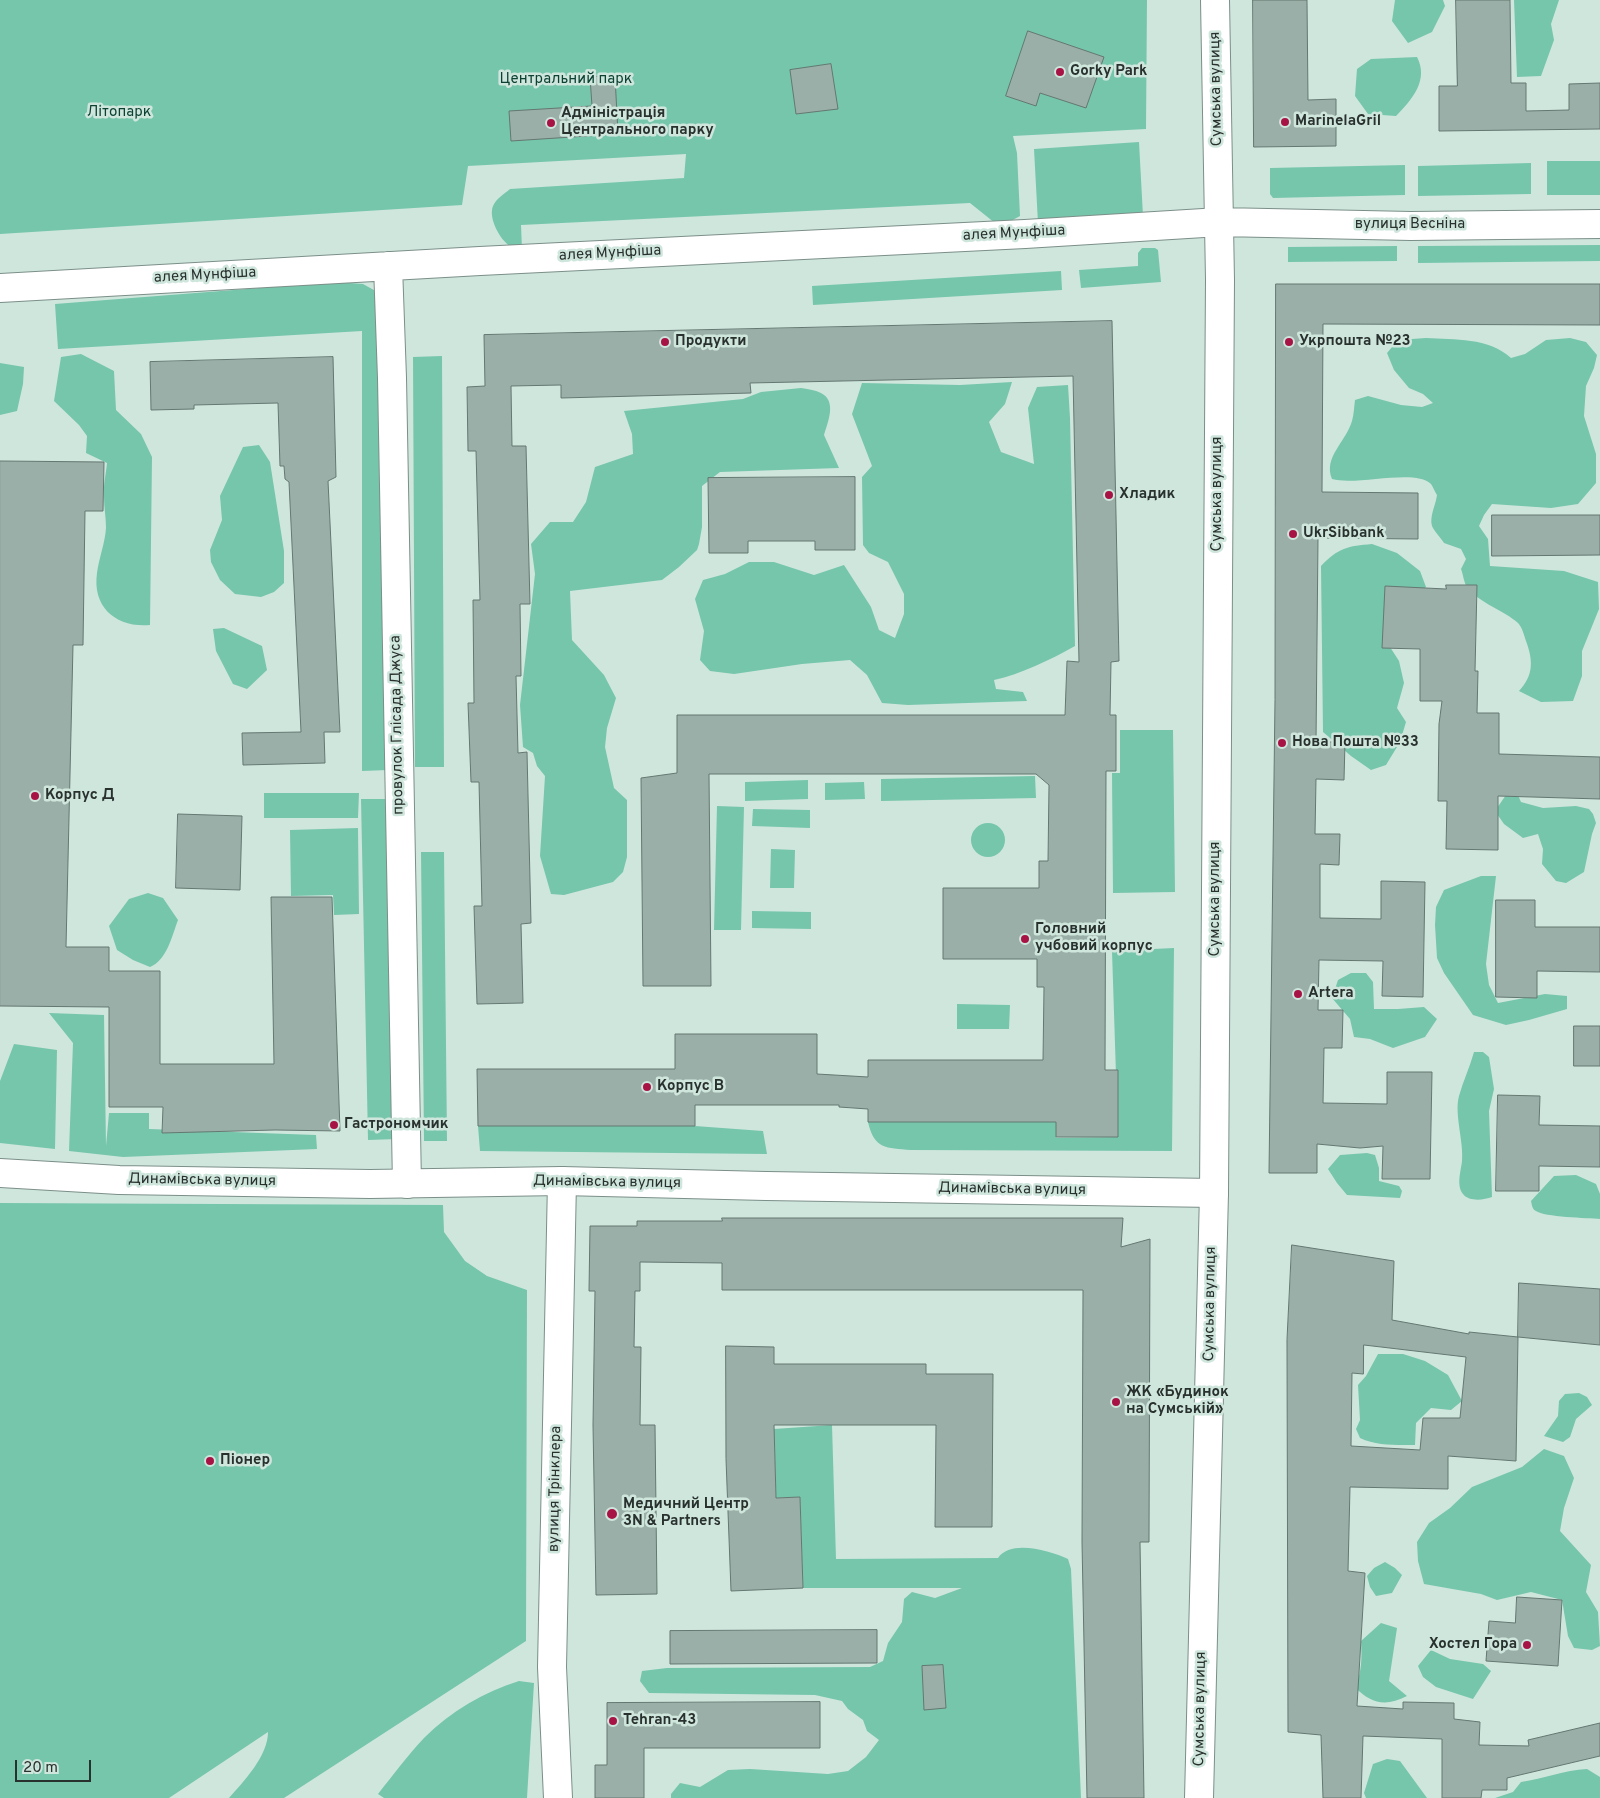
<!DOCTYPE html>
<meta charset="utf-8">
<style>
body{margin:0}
#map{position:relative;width:1600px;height:1798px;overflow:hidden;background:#cfe6dd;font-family:Overpass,sans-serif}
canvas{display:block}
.scale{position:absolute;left:15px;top:1760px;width:76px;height:22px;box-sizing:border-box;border:2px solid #29312e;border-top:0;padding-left:6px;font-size:15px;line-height:18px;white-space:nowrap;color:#29312e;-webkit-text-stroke:4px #cfe6dd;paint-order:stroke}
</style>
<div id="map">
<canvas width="1600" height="1798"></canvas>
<div class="scale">20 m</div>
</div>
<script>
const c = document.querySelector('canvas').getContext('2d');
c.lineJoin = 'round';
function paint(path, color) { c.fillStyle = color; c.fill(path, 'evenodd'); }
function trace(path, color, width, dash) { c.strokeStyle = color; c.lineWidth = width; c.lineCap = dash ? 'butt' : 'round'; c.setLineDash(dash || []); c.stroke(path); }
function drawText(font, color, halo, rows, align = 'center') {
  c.font = font + ' Overpass,sans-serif'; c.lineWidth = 5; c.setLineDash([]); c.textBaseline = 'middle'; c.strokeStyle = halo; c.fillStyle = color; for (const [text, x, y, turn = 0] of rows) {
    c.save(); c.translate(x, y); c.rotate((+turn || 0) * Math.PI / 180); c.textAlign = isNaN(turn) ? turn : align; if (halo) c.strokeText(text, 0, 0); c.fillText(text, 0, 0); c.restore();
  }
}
paint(new Path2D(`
 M 0,0 L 1147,0 L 1146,129 L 1013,136 L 1017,153 L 1020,216 L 1009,222 L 995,223 L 970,203 L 521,225 L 522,249 C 518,248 513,248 510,246 C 500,240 488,218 493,206 C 496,199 504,194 510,189 L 684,178 L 686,154 L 468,166 L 462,205 L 0,234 Z
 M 1395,0 L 1443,0 L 1445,6 L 1432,32 L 1408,43 L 1392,21 Z
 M 1514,0 L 1559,0 L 1551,24 L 1554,40 L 1541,76 L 1517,77 Z
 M 1417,57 C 1429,80 1412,100 1396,116 L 1368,114 L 1355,96 L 1357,69 L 1371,59 Z
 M 1139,142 L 1143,216 L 1038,223 L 1034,149 Z
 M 1547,161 L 1600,161 L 1600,195 L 1547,195 Z
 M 1531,163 L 1531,194 L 1418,196 L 1418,166 Z
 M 1405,165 L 1405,195 L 1273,198 L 1270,194 L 1270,168 Z
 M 1600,245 L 1600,261 L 1418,263 L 1418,246 Z
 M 1397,246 L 1397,261 L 1288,262 L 1288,247 Z
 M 1142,248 L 1155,248 L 1158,250 L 1161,282 L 1081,288 L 1079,270 L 1138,266 L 1138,253 Z
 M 1061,271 L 1062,290 L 813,305 L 812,286 Z
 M 336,282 L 363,284 L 381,294 L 388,770 L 362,771 L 362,331 L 58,349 L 55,304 Z
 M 1426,338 C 1455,340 1488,337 1511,358 L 1525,354 L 1546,340 L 1570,338 L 1586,342 L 1597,355 L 1594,368 L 1586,386 L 1584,416 L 1596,454 L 1596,483 L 1578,504 L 1551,508 L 1492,504 L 1484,515 L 1479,526 L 1488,539 L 1490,566 L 1564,571 L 1598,582 L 1599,609 L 1582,651 L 1582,676 L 1573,701 L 1541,702 L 1519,691 C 1534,675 1533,660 1526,641 C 1524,635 1522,627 1518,623 C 1505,611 1479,603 1467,587 C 1464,583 1463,574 1461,569 L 1466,559 L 1461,549 L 1444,543 C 1441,538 1434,531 1432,526 C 1429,517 1436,504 1437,495 C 1435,492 1433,487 1431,484 C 1415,468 1357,486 1332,479 C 1323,457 1346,442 1352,421 C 1354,414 1354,407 1355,400 L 1368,396 L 1401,405 L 1422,407 L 1433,403 L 1423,394 L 1409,388 L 1394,370 L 1387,353 L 1398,340 Z
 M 81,354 L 114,371 L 116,410 L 141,434 L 152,457 L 150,625 C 117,628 92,608 97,573 C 99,558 105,543 106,528 C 106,518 104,507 104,497 C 103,486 106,474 107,463 L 86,453 L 87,436 L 79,425 L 54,401 L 61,357 Z
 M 442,356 L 444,767 L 415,767 L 413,357 Z
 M 0,363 L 24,367 L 23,384 L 17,411 L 0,415 Z
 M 1012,382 L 1005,404 L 989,422 L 1001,452 L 1034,464 L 1028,408 L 1037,387 L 1068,385 L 1070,418 L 1075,646 C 1050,660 1021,674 994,680 L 996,689 L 1023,692 L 1027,701 L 908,705 L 882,703 L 867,675 L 850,660 L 802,664 L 734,674 L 710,671 L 700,660 L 704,631 L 695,599 L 703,580 L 725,574 L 749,562 L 774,562 L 814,575 L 844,565 L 871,607 L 879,630 L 895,638 L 904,614 L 904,594 L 888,562 L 869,553 L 863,545 L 862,477 L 872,466 L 852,414 L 862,383 L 960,385 Z
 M 801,388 C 807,389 815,390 821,393 C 837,401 828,422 824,435 L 839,468 L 720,472 L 702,486 L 702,527 L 699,544 L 697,550 L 679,567 L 662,580 L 570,591 L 572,640 L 604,675 L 616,698 L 607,728 L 605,747 L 614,788 L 627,800 L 627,857 L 623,872 L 613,882 L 564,895 L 551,894 L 540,856 L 545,776 L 537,766 L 533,753 L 523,747 L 520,705 L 535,574 L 531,544 L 550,522 L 573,522 L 586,502 L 595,467 L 633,454 L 632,434 L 624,411 L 743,399 L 761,392 Z
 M 259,445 L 270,462 L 284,551 L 284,583 L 274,592 L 261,597 L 235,594 L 220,580 L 211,562 L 210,550 L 222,520 L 220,496 L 243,447 Z
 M 1372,544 L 1397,553 L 1420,571 L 1426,587 L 1403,609 L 1390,647 L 1399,661 L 1404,683 L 1397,708 L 1406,722 L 1400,742 L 1386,765 L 1371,770 L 1351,756 L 1323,732 L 1321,566 C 1338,548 1348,546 1372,544 Z
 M 224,628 L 262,646 L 267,670 L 247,689 L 233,684 L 216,651 L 213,629 Z
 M 1120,730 L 1173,730 L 1175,892 L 1113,893 L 1112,773 L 1120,773 Z
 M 1035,776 L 1036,798 L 881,801 L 881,779 Z
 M 808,780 L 808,799 L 745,801 L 745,782 Z
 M 864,782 L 865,799 L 825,800 L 825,783 Z
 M 1508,792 L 1517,793 L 1521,802 L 1543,808 L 1576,806 L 1589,809 L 1593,814 L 1596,823 L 1592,834 L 1584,872 L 1566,883 L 1556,881 L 1542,864 L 1543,849 L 1538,834 L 1523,838 L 1504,824 L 1495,811 Z
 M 264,793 L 359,793 L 358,818 L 264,818 Z
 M 361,799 L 391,799 L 397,1139 L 368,1140 Z
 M 717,806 L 744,807 L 741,930 L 714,930 Z
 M 753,809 L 810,810 L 810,828 L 752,826 Z
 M971 840a17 17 0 1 1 34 0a17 17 0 1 1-34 0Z
 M 358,828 L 359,914 L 334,915 L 333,895 L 291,896 L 290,830 Z
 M 771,849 L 795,850 L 794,888 L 770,888 Z
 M 421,852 L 444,852 L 447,1141 L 424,1141 Z
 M 1481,876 L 1496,876 L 1486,964 L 1489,985 L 1498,1003 L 1545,994 L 1567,996 L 1567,1009 L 1529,1020 L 1506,1025 L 1473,1015 L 1444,973 L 1437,958 L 1435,925 L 1436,907 L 1444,890 Z
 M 148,893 L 163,898 L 178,920 C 172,936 167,960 150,967 L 133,960 L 117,950 L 109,926 L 129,899 Z
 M 752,911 L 811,912 L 811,929 L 752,928 Z
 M 1174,948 L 1172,1151 L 911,1150 C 886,1148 874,1149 868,1122 L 1056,1122 L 1056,1138 L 1118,1137 L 1112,951 Z
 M 1351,973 L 1366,973 L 1373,982 L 1374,1009 L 1398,1009 L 1424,1007 L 1437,1019 L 1425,1037 L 1393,1048 L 1370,1039 L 1354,1037 L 1350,1019 L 1332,998 L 1338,980 Z
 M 957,1004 L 1010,1005 L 1009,1029 L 957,1029 Z
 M 49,1013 L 104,1015 L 106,1146 L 109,1113 L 149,1113 L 149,1129 L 316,1135 L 317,1149 L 123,1157 L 69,1151 L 73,1043 Z
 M 14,1044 L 57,1050 L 55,1149 L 0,1143 L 0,1081 Z
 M 1474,1052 L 1483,1052 L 1489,1057 L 1494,1089 L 1489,1111 L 1492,1197 C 1484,1200 1469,1202 1463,1194 C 1456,1185 1461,1171 1462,1161 C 1464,1142 1454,1114 1459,1096 C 1463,1081 1470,1067 1474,1052 Z
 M 478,1126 L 695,1126 L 763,1131 L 767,1154 L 480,1151 Z
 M 1367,1153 L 1375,1155 L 1379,1168 L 1379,1181 L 1399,1186 L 1402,1191 L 1400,1198 L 1347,1195 L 1337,1183 L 1328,1169 L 1340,1155 Z
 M 1576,1175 L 1596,1184 L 1600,1194 L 1600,1219 C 1588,1218 1544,1217 1536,1211 C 1532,1209 1532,1205 1531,1201 L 1554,1176 Z
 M 0,1203 L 443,1205 L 444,1232 L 465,1261 L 487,1276 L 527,1290 L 526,1641 L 284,1798 L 229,1798 C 244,1781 268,1756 268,1732 L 169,1798 L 0,1798 Z
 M 1378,1354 L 1403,1354 L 1425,1361 L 1448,1375 L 1462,1401 L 1451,1410 L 1431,1408 L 1416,1423 L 1415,1445 C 1396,1445 1377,1446 1360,1438 L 1356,1429 L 1360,1420 L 1358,1385 L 1366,1376 Z
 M 1579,1393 L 1587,1397 L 1592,1405 L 1576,1419 L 1570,1437 L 1563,1442 L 1544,1436 L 1558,1416 L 1559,1401 L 1565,1394 Z
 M 832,1425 L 836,1559 L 998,1558 C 1011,1539 1050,1551 1068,1559 L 1071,1569 L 1081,1798 L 671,1798 L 671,1794 L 680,1783 L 700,1787 L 728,1770 L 750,1769 L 828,1774 L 848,1771 L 866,1757 L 879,1740 L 867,1731 L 863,1720 L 848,1709 L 842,1701 L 815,1695 L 649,1693 L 640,1681 L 642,1671 L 667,1668 L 870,1667 L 883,1661 L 888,1643 L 902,1622 L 904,1599 L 912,1592 L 935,1598 L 962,1588 L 803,1588 L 800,1497 L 776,1498 L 774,1429 Z
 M 1544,1449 L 1564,1456 L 1574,1478 L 1564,1508 L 1560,1531 L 1591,1565 L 1586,1592 L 1598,1612 L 1600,1646 L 1592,1650 L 1574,1648 L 1568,1636 L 1562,1600 L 1531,1592 L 1497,1600 L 1481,1594 L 1424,1584 L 1418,1561 L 1417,1542 L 1429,1523 L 1450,1508 L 1472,1487 L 1522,1467 Z
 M 1385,1562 L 1395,1568 L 1402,1575 L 1392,1593 L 1376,1596 L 1370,1587 L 1367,1576 L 1374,1568 Z
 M 1381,1623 L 1397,1628 L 1389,1681 L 1407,1696 C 1386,1707 1371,1704 1355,1687 C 1362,1672 1362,1658 1361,1641 Z
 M 1431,1650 L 1450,1659 L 1483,1664 L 1491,1671 L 1473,1699 L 1436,1687 L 1423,1677 L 1418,1666 Z
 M 519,1681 L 534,1683 L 527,1798 L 384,1798 L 378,1794 C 393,1775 408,1755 424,1738 C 451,1711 484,1692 519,1681 Z
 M 1387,1759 L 1400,1761 L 1427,1798 L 1366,1798 L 1364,1793 L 1373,1764 Z
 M 1587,1769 L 1600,1777 L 1600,1798 L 1495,1798 L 1513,1792 L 1521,1782 C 1544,1779 1564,1770 1587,1769 Z`), '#76c6ac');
const building = new Path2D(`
 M 1253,0 L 1307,0 L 1308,100 L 1336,99 L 1336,146 L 1254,147 Z
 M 1456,0 L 1510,0 L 1511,83 L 1526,83 L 1526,111 L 1569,110 L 1569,84 L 1600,83 L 1600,129 L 1439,131 L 1439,86 L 1457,86 Z
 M 1028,31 L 1104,57 L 1086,108 L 1040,93 L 1036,106 L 1006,96 Z
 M 831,64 L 838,109 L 796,114 L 790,70 Z
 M 615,76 L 618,134 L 511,141 L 509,111 L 592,106 L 590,77 Z
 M 1276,284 L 1600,284 L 1600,325 L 1323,324 L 1322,492 L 1418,493 L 1418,539 L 1318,538 L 1316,742 L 1345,742 L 1344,780 L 1316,779 L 1315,834 L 1340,834 L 1339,865 L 1320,864 L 1320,918 L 1381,919 L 1381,881 L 1425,882 L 1423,997 L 1382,996 L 1383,961 L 1319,960 L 1318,1010 L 1343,1010 L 1342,1048 L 1324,1048 L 1323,1103 L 1387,1104 L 1387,1072 L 1432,1072 L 1430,1179 L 1382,1179 L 1383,1146 L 1360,1148 L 1317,1144 L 1317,1173 L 1269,1173 L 1275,700 Z
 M 1112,321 L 1119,661 L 1111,662 L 1110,715 L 1116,715 L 1116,771 L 1106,771 L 1105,1070 L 1118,1070 L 1118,1137 L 1056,1137 L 1056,1122 L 868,1122 L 868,1109 L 839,1107 L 839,1105 L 695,1105 L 695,1126 L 478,1126 L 477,1069 L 675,1069 L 675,1034 L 817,1034 L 817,1074 L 868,1077 L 868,1060 L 1043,1060 L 1044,987 L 1037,987 L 1037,959 L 943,959 L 943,888 L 1039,888 L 1039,861 L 1048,861 L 1049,785 L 1036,774 L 709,774 L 711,986 L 643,986 L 641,778 L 677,773 L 677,715 L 1065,715 L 1067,661 L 1079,662 L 1073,376 L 750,383 L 751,393 L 561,398 L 561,385 L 511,386 L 512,446 L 526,446 L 530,604 L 520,604 L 521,676 L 516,676 L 518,753 L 527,752 L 531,923 L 521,924 L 523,1003 L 477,1004 L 474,906 L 482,906 L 479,782 L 471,782 L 468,703 L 474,703 L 473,600 L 480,600 L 476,451 L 468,451 L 467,387 L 485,386 L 484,335 Z
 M 333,357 L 336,477 L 328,481 L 340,732 L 324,732 L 325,763 L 243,765 L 242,733 L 301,732 L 289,482 L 285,479 L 284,466 L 280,466 L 278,403 L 194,405 L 194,409 L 151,410 L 150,362 Z
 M 0,461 L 104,462 L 103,511 L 85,511 L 83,645 L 73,645 L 66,947 L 109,947 L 109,971 L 160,971 L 160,1064 L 274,1064 L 271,897 L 332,897 L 340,1131 L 275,1130 L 162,1133 L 163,1107 L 109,1107 L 109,1007 L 0,1006 Z
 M 855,477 L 855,550 L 815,550 L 815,541 L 748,541 L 748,553 L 709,553 L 708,478 Z
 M 1492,515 L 1600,515 L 1600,555 L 1492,556 Z
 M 1446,585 L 1477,585 L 1475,671 L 1478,671 L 1477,713 L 1499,713 L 1499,754 L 1600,757 L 1600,799 L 1498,796 L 1498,850 L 1446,849 L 1447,801 L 1438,801 L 1439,724 L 1442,701 L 1420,701 L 1420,649 L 1382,648 L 1385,586 L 1446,589 Z
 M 178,814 L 242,816 L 240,890 L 176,888 Z
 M 1496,900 L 1535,900 L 1535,927 L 1600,927 L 1600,972 L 1537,971 L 1537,998 L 1496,997 Z
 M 1574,1026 L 1600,1026 L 1600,1066 L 1574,1066 Z
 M 1498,1095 L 1540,1096 L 1539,1125 L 1600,1126 L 1600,1167 L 1539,1166 L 1539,1191 L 1496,1191 Z
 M 722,1218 L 1123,1218 L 1121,1247 L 1150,1239 L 1149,1542 L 1140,1542 L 1144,1798 L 1087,1798 L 1082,1542 L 1083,1290 L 722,1290 L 722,1263 L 640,1262 L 640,1291 L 635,1291 L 634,1347 L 641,1347 L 640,1425 L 655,1425 L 657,1594 L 596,1595 L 593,1425 L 595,1291 L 589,1291 L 590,1226 L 637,1226 L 637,1221 L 722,1221 Z
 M 1292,1245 L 1394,1261 L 1392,1320 L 1469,1334 L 1469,1332 L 1518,1337 L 1516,1461 L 1448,1456 L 1448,1489 L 1350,1487 L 1348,1571 L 1365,1573 L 1357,1706 L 1403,1709 L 1403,1702 L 1454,1703 L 1454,1719 L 1480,1722 L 1479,1745 L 1529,1746 L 1528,1740 L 1600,1723 L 1600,1756 L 1507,1778 L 1507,1790 L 1482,1790 L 1481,1798 L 1442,1798 L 1442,1739 L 1363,1736 L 1361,1798 L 1323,1798 L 1321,1735 L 1288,1732 L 1287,1340 ZM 1364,1345 L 1466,1357 L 1460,1418 L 1423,1418 L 1420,1450 L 1351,1446 L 1352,1373 L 1363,1374 Z
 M 1519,1283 L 1600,1289 L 1600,1345 L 1518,1337 Z
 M 726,1346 L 774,1347 L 774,1364 L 926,1364 L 926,1374 L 993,1374 L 992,1527 L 935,1527 L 936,1425 L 774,1425 L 776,1498 L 800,1497 L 803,1588 L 731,1591 L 726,1459 Z
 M 1517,1597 L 1562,1600 L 1558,1666 L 1486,1661 L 1489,1621 L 1515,1623 Z
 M 877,1630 L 877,1663 L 670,1664 L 670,1631 Z
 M 943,1665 L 946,1708 L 924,1710 L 922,1666 Z
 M 820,1702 L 820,1748 L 644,1748 L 644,1798 L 595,1798 L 595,1765 L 607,1765 L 607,1703 Z`);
paint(building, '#9aafa7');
trace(building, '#647871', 1);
const minor = new Path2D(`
 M 388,266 L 392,378 L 407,1184
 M 0,288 L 480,261 L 1025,234 L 1220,222
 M 558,1798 L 552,1667 L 562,1181`);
const tertiary = new Path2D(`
 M 0,1173 L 119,1180 L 370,1184 L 562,1181 L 766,1186 L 1214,1193`);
const primary = new Path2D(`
 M 1220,222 L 1411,226 L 1600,224
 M 1199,1798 L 1214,1193 L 1220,280 L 1215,0`);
trace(minor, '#7b8f88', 30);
trace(tertiary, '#7b8f88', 30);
trace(primary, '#7b8f88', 30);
trace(minor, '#fff', 28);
trace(tertiary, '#fff', 28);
trace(primary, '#fff', 28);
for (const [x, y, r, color] of [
 [1060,72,5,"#a81345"],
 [1285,122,5,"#a81345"],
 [551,123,5,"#a81345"],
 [665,342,5,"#a81345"],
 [1289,342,5,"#a81345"],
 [1109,495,5,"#a81345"],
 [1293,534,5,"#a81345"],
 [1282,743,5,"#a81345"],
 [35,796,5,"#a81345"],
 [1025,939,5,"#a81345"],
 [1298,994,5,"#a81345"],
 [647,1087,5,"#a81345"],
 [334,1125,5,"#a81345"],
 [1116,1402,5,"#a81345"],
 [210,1461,5,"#a81345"],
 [612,1514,6,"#a81345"],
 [1527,1645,5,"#a81345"],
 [613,1721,5,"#a81345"]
]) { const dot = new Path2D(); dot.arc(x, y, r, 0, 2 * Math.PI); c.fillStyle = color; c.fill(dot); trace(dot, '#cfe6dd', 2); }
drawText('bold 15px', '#29312e', '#cfe6dd', [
 ["Gorky Park",1070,72],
 ["Адміністрація",561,114],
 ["Центрального парку",561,131],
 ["MarinelaGril",1295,122],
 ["Продукти",675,342],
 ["Укрпошта №23",1299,342],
 ["Хладик",1119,495],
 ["UkrSibbank",1303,534],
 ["Нова Пошта №33",1292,743],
 ["Корпус Д",45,796],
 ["Головний",1035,930],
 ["учбовий корпус",1035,947],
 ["Artera",1308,994],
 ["Корпус В",657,1087],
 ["Гастрономчик",344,1125],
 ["ЖК «Будинок",1126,1393],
 ["на Сумській»",1126,1410],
 ["Піонер",220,1461],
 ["Медичний Центр",623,1505],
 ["3N & Partners",623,1522],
 ["Хостел Гора",1517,1645,"right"],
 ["Tehran-43",623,1721]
], 'left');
drawText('15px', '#0c4133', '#cfe6dd', [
 ["Центральний парк",566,80],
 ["Літопарк",119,113]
]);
drawText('15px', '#29312e', '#cfe6dd', [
 ["Сумська вулиця",1217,89,-91],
 ["вулиця Весніна",1410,225],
 ["алея Мунфіша",1014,234,-3],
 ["алея Мунфіша",610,254,-3],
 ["алея Мунфіша",205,276,-3],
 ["Сумська вулиця",1218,494,-90],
 ["провулок Глісада Джуса",398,725,-91],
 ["Сумська вулиця",1216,899,-90],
 ["Динамівська вулиця",202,1181,1],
 ["Динамівська вулиця",607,1183,1],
 ["Динамівська вулиця",1012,1190,1],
 ["Сумська вулиця",1211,1304,-89],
 ["вулиця Трінклера",556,1489,-89],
 ["Сумська вулиця",1201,1709,-89]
]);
</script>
